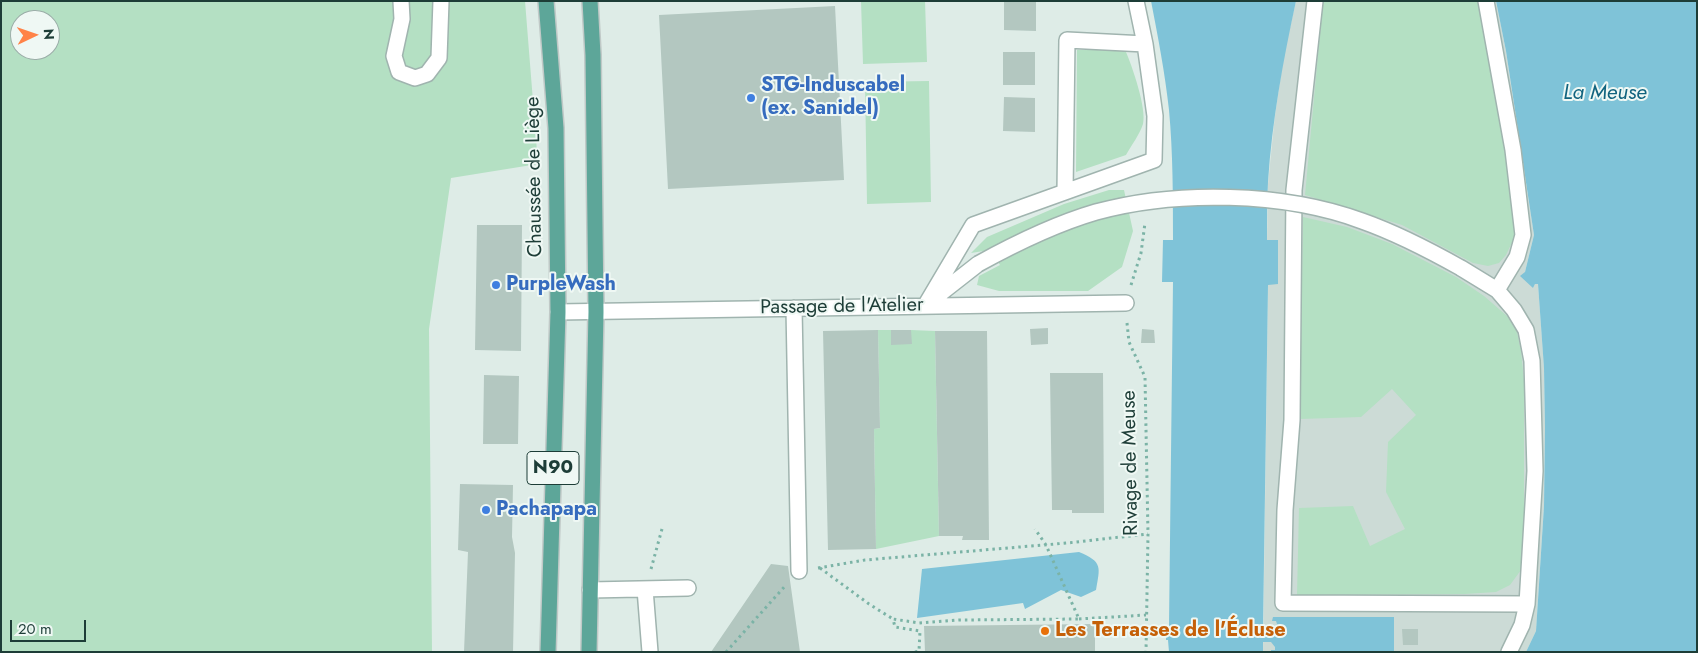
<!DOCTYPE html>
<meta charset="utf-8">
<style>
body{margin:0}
#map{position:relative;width:1698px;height:653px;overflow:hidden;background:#deece7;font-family:Jost,sans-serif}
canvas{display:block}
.frame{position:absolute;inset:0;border:2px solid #1d3d37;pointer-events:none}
.north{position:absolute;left:10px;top:10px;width:50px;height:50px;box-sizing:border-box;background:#eff8f4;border:1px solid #9bada8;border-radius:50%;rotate:87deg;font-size:14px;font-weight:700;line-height:20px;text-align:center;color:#1d3d37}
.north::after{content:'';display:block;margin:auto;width:18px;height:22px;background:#ff8348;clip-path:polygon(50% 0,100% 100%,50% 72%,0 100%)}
.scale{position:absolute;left:10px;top:620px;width:76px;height:22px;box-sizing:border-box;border:2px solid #1d3d37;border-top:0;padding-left:6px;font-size:15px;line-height:18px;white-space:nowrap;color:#1d3d37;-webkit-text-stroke:4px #eff8f4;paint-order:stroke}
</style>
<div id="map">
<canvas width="1698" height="653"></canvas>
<div class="frame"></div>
<div class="north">N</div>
<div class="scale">20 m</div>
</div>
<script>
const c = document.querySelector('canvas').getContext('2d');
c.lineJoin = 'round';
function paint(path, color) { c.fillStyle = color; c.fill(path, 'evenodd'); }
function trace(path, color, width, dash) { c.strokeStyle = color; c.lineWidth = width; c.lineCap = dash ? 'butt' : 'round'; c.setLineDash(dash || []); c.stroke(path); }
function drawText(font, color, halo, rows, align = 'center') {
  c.font = font + ' Jost,sans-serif'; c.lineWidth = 4; c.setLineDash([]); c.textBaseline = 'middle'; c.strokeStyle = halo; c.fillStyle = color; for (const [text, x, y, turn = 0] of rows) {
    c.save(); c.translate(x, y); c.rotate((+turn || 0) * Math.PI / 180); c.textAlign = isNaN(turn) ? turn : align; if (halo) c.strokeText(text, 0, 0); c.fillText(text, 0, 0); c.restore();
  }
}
paint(new Path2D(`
 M 1296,1 L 1496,1 L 1506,51 L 1534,235 L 1525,272 L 1533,288 L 1535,284 L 1538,284 L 1544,367 L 1545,428 L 1544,506 L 1536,631 L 1526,652 L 1263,652 L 1268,284 L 1278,284 L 1278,240 L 1267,240 L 1268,184 L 1275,115 L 1284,54 Z`), '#ccdbd6');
paint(new Path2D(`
 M 1,1 L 525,1 L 538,164 L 451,178 L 429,329 L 432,652 L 1,652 ZM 20,20 L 50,20 L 50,50 L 20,50 Z
 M 861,1 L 925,1 L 927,62 L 863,64 Z
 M 1323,1 L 1480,1 L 1497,90 L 1510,179 L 1515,236 L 1506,255 L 1499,263 L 1488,266 L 1473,263 L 1402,225 L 1305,195 Z
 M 1120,49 L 1126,52 C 1132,66 1147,109 1143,124 C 1140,134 1131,146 1126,155 L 1076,172 L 1077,50 Z
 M 929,81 L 931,202 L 867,204 L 865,82 Z
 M 1109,190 L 1124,190 L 1133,231 L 1122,267 L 1088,291 L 999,291 L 977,285 L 979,276 L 1000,265 L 990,250 L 971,253 L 987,237 L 1064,204 Z
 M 1303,217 L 1347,227 L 1392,244 L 1456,277 L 1484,296 L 1507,316 L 1517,332 L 1521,351 L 1524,380 L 1524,519 L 1521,570 L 1510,585 L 1496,592 L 1465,594 L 1297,595 L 1299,508 L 1353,506 L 1370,546 L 1405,529 L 1386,492 L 1388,442 L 1416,415 L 1392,389 L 1361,417 L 1300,419 Z
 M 878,330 L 891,330 L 891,344 L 911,344 L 911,330 L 935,331 L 939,536 L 876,549 L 874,429 L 880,428 Z`), '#b4e0c3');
paint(new Path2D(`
 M 1151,1 L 1296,1 C 1283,61 1272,121 1268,182 C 1267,201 1267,221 1267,240 L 1278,240 L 1278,284 L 1268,285 L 1263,629 L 1272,629 L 1277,624 L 1276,621 L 1272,621 L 1273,617 L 1394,617 L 1394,652 L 1271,652 L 1271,650 L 1275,650 L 1275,647 L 1271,642 L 1263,642 L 1263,652 L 1169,652 L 1168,640 L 1166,640 L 1166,627 L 1169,626 L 1173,282 L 1162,282 L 1163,240 L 1173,240 C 1173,197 1173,153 1169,110 C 1165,73 1158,37 1151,1 Z
 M 1496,1 L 1697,1 L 1697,652 L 1526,652 L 1536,631 L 1544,506 L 1545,428 L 1544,368 L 1538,284 L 1535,284 L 1533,288 L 1520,276 L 1525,272 L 1534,235 L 1506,51 Z
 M 1079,552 C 1103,562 1100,567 1096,590 L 1081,597 L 1061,590 L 1025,609 L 1023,603 L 917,618 L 922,569 Z`), '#7fc3d8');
paint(new Path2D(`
 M 1004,1 L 1036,1 L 1036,31 L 1004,30 Z
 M 835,6 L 844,180 L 668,189 L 659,15 Z
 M 1003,52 L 1035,52 L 1035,85 L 1003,85 Z
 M 1004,97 L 1035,98 L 1035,132 L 1003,131 Z
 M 477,225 L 522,225 L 521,351 L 475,350 Z
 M 1048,328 L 1048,344 L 1031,345 L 1030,329 Z
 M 1142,329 L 1154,330 L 1155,343 L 1141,343 Z
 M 878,330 L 880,428 L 874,429 L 876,549 L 828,550 L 823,331 Z
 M 891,330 L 911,330 L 912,344 L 891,345 Z
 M 935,331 L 987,331 L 989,540 L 962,540 L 963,536 L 939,536 Z
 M 1050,373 L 1103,373 L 1104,513 L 1072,513 L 1072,510 L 1052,510 Z
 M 484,375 L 519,376 L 518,444 L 483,444 Z
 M 460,484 L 513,485 L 512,537 L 515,553 L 513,652 L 464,652 L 468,552 L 458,550 Z
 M 771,564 L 788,566 L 800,652 L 711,652 Z
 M 1095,624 L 1095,652 L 925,652 L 924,626 Z
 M 1402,629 L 1418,629 L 1418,645 L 1403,645 Z`), '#b3c7c0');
const minor = new Path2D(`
 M 401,1 L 402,19 L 394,56 L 399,72 L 415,78 L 427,74 L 439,58 L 441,1
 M 1315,1 L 1294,190 L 1292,420 L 1285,510 L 1283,603 L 1527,604
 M 1486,1 L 1513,150 L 1523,235 L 1517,257 L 1497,290
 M 1065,192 L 1067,40 L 1145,44
 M 1461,268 L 1497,290 L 1514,310 L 1526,330 L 1532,361 L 1535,471 L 1527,604 L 1522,625 L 1509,652
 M 932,300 L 978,264
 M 925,306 L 973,225 L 1154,160 L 1155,116 L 1145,44 L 1136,1
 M 794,308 L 799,571
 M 558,312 L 1126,303
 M 645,589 L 650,652
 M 590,590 L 688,588`);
const major = new Path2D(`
 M 546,1 L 556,128 L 558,312 L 548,652
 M 589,652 L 596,312 L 593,55 L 590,1`);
trace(minor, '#a0b4af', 18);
trace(major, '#c0c9c7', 18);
trace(new Path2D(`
 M 1131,285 L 1141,253 L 1145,223
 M 1127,323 L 1129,342 L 1145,377 L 1148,534 L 1146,652
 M 818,568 L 865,560 L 1067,543 L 1148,534
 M 820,568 L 869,604 L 893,619
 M 651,569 L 662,529
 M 1079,619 L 1146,615
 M 726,652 L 786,585
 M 915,652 L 919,651 L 920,631 L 895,627 L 893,619 L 919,623 L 959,620 L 1079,619 L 1046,545 L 1035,529`), '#7bb3a6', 3, [2.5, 4]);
trace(minor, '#fff', 15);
trace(major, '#5da699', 15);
const minorBridge = new Path2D(`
 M 978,264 C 1016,243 1055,224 1096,212 C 1176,190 1284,192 1362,221 C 1396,233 1429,250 1461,268`);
trace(minorBridge, '#a0b4af', 18, []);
trace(minorBridge, '#fff', 15);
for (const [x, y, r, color] of [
 [751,98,5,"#3f7fe0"],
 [496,285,5,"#3f7fe0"],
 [486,510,5,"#3f7fe0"],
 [1045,631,5,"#e8710a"]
]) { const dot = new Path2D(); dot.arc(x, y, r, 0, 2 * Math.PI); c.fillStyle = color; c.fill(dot); trace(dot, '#eff8f4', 2); }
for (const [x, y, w] of [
 [553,468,52]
]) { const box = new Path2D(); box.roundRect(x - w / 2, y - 16.5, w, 33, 4); c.fillStyle = '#eff8f4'; c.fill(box); trace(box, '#1d3d37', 1); }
drawText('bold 19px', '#1d3d37', null, [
 ["N90",553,468]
]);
drawText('bold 20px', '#366cbe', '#eff8f4', [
 ["STG-Induscabel",761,86],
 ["(ex. Sanidel)",761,109],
 ["PurpleWash",506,285],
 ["Pachapapa",496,510]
], 'left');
drawText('20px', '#1d3d37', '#eff8f4', [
 ["Chaussée de Liège",535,177,-91],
 ["Passage de l'Atelier",842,307,-1],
 ["Rivage de Meuse",1131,463,-91]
]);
drawText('bold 20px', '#c56008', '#eff8f4', [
 ["Les Terrasses de l'Écluse",1055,631]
], 'left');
drawText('italic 21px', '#11647f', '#eff8f4', [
 ["La Meuse",1605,94]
]);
</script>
